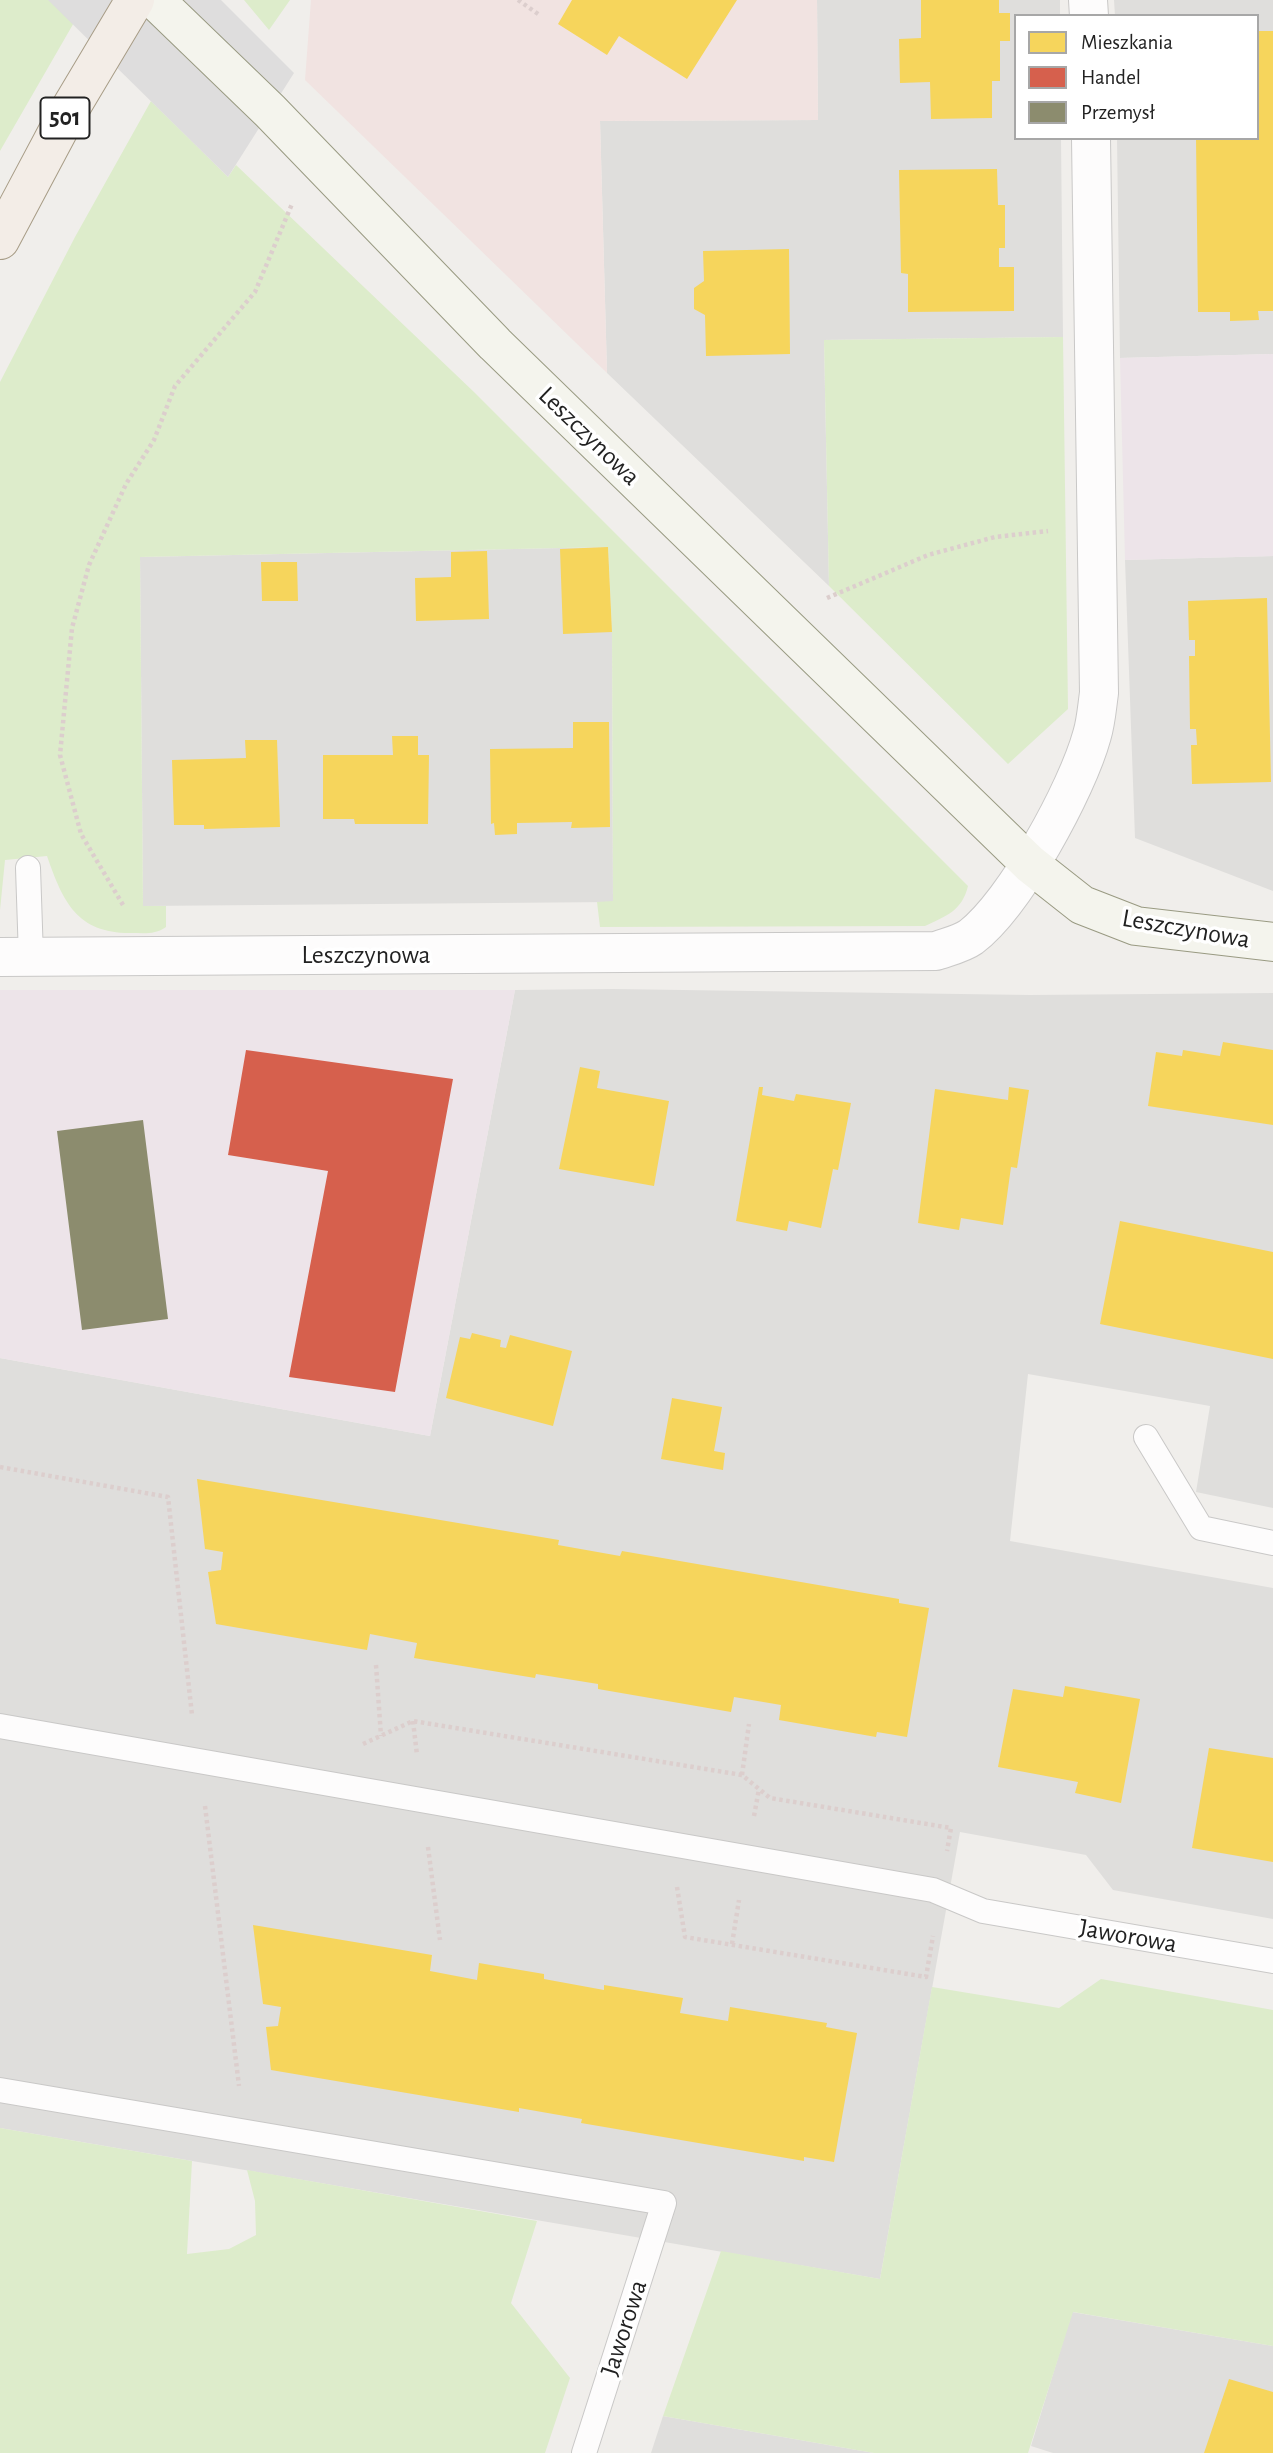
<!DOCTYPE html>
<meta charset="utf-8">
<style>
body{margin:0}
#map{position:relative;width:1273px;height:2453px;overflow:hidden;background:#f0eeeb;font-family:"Alegreya Sans",sans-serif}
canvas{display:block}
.legend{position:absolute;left:1014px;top:14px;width:245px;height:126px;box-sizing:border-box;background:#fff;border:2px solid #a7a7a7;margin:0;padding:9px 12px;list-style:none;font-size:21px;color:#222}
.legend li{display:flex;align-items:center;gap:14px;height:35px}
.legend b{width:35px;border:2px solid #a7a7a7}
</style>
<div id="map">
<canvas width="1273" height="2453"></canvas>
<ul class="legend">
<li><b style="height:19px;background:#f6d55c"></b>Mieszkania</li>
<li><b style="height:19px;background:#d6604d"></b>Handel</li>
<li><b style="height:19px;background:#8c8c6e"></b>Przemysł</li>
</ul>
</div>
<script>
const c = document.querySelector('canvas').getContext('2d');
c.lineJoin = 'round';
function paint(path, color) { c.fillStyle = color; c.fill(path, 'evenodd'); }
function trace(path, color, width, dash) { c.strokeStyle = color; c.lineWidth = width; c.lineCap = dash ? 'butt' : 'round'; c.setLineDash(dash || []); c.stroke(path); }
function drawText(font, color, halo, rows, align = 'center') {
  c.font = font + ' "Alegreya Sans",sans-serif'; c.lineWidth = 7; c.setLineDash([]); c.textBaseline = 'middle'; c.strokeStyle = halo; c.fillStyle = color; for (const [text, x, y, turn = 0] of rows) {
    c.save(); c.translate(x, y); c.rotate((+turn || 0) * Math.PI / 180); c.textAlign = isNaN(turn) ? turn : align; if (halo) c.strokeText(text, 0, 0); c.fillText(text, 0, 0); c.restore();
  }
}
paint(new Path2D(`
 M 817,0 L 1060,0 L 1060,16 L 1016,16 L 1016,138 L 1061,138 L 1063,337 L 824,340 L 829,586 L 607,373 L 600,121 L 818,120 Z
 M 1114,0 L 1273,0 L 1273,354 L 1120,358 L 1117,138 L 1257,138 L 1257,16 L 1115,16 Z
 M 608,547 L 612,632 L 613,902 L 143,906 L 140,557 Z
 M 1273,556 L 1273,891 L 1135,838 L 1125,560 Z
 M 613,989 L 1030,995 L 1273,993 L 1273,1508 L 1196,1492 L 1210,1406 L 1028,1374 L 1010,1541 L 1273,1588 L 1273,1919 L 1113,1890 L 1086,1855 L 960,1832 L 880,2279 L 0,2128 L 0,1358 L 430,1436 L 515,990 Z
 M 1072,2312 L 1273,2346 L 1273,2453 L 1053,2453 L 1031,2446 Z
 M 663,2416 L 874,2453 L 651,2453 Z`), '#dfdedc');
paint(new Path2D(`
 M 311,0 L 817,0 L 818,120 L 600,121 L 607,373 L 305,80 Z`), '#f1e3e1');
paint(new Path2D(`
 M 1273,354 L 1273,556 L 1125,560 L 1120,358 Z
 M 0,990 L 515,990 L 430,1436 L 0,1358 Z`), '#ede4e9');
paint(new Path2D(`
 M 0,0 L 87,0 L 0,151 Z
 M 244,0 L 290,0 L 269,30 Z
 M 151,101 L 228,177 L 236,165 L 474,392 L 968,886 C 962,911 946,916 925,926 L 600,927 L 597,902 L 613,901 L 612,632 L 608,547 L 140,557 L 143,906 L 166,906 L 166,927 C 155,935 144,933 130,933 C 77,933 63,902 47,856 L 5,860 L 0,910 L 0,382 L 75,237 Z
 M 1063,337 L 1068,709 L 1008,764 L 829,586 L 824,340 Z
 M 1101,1979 L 1273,2010 L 1273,2346 L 1073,2312 L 1028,2453 L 874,2453 L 663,2416 L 721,2251 L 880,2279 L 932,1987 L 1059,2008 Z
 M 0,2128 L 192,2161 L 187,2254 L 229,2249 L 256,2235 L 255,2201 L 247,2170 L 537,2221 L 511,2303 L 570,2378 L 545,2453 L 0,2453 Z`), '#ddeccb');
paint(new Path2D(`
 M 48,0 L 221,0 L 294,73 L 228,177 Z`), '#dedddd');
paint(new Path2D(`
 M 572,0 L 737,0 L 687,79 L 619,36 L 607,55 L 558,24 Z
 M 921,0 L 999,0 L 999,13 L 1010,13 L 1010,41 L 1000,41 L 1000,81 L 992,81 L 992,118 L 931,119 L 930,82 L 900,83 L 899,39 L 921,38 Z
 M 1257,31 L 1273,31 L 1273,311 L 1258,311 L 1259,320 L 1230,321 L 1230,312 L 1198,312 L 1196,138 L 1257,138 Z
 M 997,169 L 998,205 L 1005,205 L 1005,248 L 999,248 L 999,267 L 1014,267 L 1014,311 L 908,312 L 908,274 L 901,273 L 899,170 Z
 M 789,249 L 790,354 L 706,356 L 705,315 L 694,309 L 694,288 L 704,281 L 703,251 Z
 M 608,547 L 612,632 L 563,634 L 560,549 Z
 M 487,551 L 489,619 L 416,621 L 415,578 L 451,577 L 451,552 Z
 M 261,562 L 297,562 L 298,601 L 262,601 Z
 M 1267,598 L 1271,782 L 1192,784 L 1191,745 L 1197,745 L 1196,729 L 1190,729 L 1189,656 L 1195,656 L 1195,640 L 1189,640 L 1188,601 Z
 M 573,722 L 609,722 L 610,827 L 571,828 L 572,822 L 517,823 L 517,834 L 495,835 L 494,823 L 491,824 L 490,749 L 573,748 Z
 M 392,736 L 418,736 L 418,755 L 429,755 L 428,824 L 355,824 L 354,819 L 323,819 L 323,755 L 393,755 Z
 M 245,740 L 277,740 L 280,827 L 204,829 L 204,825 L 174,825 L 172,760 L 246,758 Z
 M 1223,1042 L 1273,1050 L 1273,1125 L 1148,1106 L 1156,1052 L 1182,1056 L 1183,1050 L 1220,1056 Z
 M 580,1067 L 600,1071 L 597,1088 L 669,1101 L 654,1186 L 559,1169 Z
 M 759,1087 L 763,1087 L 762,1095 L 794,1101 L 796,1094 L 851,1103 L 838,1170 L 833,1169 L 821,1228 L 789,1221 L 787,1231 L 736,1221 Z
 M 1009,1087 L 1029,1090 L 1017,1168 L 1011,1167 L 1003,1225 L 961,1218 L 959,1230 L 918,1223 L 935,1089 L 1008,1100 Z
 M 1120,1221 L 1273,1252 L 1273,1359 L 1100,1324 Z
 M 472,1333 L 501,1340 L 500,1347 L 506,1348 L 510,1335 L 572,1351 L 553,1426 L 446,1398 L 460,1337 L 470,1339 Z
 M 672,1398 L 722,1407 L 714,1451 L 725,1453 L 723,1470 L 661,1459 Z
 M 197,1479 L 559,1540 L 558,1545 L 620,1556 L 622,1551 L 899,1599 L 899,1603 L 929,1608 L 907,1737 L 877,1732 L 876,1737 L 779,1720 L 781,1705 L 734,1697 L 731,1712 L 598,1689 L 598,1684 L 536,1674 L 535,1678 L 414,1658 L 417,1643 L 370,1634 L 367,1650 L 216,1624 L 208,1572 L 221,1570 L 223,1552 L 205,1549 Z
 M 1065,1686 L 1140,1699 L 1121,1803 L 1075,1793 L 1078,1782 L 998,1767 L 1013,1689 L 1063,1697 Z
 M 1209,1748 L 1273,1758 L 1273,1862 L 1192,1848 Z
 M 253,1925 L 432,1955 L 430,1971 L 477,1980 L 479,1963 L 544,1974 L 544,1979 L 604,1990 L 604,1985 L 683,1998 L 680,2013 L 728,2021 L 730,2007 L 827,2023 L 826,2027 L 857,2033 L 834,2162 L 804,2157 L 804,2161 L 581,2123 L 582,2119 L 519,2108 L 519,2112 L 271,2070 L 266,2027 L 278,2026 L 281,2007 L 263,2004 Z
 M 1229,2379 L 1273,2392 L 1273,2453 L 1204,2453 Z`), '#f6d55c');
paint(new Path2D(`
 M 246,1050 L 453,1079 L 395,1392 L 289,1377 L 328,1171 L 228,1155 Z`), '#d6604d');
paint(new Path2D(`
 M 143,1120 L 168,1319 L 82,1330 L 57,1131 Z`), '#8c8c6e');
const lane = new Path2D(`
 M 28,868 L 31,957
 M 1146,1437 L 1201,1528 L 1273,1543
 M 0,1726 L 933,1890 L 983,1911 L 1273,1961
 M 0,2090 L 664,2203 L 584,2453`);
const street = new Path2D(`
 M 1088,0 L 1089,16
 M 0,957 L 936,951 C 947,947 961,944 971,937 C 1015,903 1077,790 1092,735 C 1096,722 1097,707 1099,693 L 1091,138`);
const secondary = new Path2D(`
 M 155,0 L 270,111 L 495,344 L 1030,864 L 1082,905 L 1136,926 L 1273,942`);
const primary = new Path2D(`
 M 0,240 L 67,114 L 135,0`);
trace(lane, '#c9c8c7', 26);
trace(street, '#c9c8c7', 40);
trace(secondary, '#999a82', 40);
trace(primary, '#a79c86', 40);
trace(new Path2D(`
 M 518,0 L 541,16
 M 827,598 L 928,555 L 995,537 L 1048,531
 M 123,905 L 81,834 L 60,755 L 72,628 L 89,565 L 126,484 L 154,440 L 175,386 L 255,292 L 292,204
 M 0,1467 L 168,1497 L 192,1715
 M 376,1665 L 381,1736
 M 413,1721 L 417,1755
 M 363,1744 L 413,1721 L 742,1775 L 770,1798 L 951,1828 L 947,1851
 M 742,1775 L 749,1724
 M 205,1806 L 239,2086
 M 754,1816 L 759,1789
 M 428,1847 L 440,1940
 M 677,1887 L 685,1937 L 926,1977 L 933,1936
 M 732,1944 L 739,1900`), '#dccecd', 4.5, [3.5, 3.5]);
trace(lane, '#fdfcfc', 24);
trace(street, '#fdfcfc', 38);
trace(secondary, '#f4f4ed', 38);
trace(primary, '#f3ede7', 38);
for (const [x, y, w] of [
 [65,118,49]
]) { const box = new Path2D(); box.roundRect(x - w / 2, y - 20.5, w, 41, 5); c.fillStyle = '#fff'; c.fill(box); trace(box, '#222', 2); }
drawText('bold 24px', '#222', null, [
 ["501",65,118]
]);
drawText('26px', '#222', '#fff', [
 ["Leszczynowa",589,436,44],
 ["Leszczynowa",1186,929,10],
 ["Leszczynowa",366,955],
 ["Jaworowa",1128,1936,10],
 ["Jaworowa",624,2328,-72]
]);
</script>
